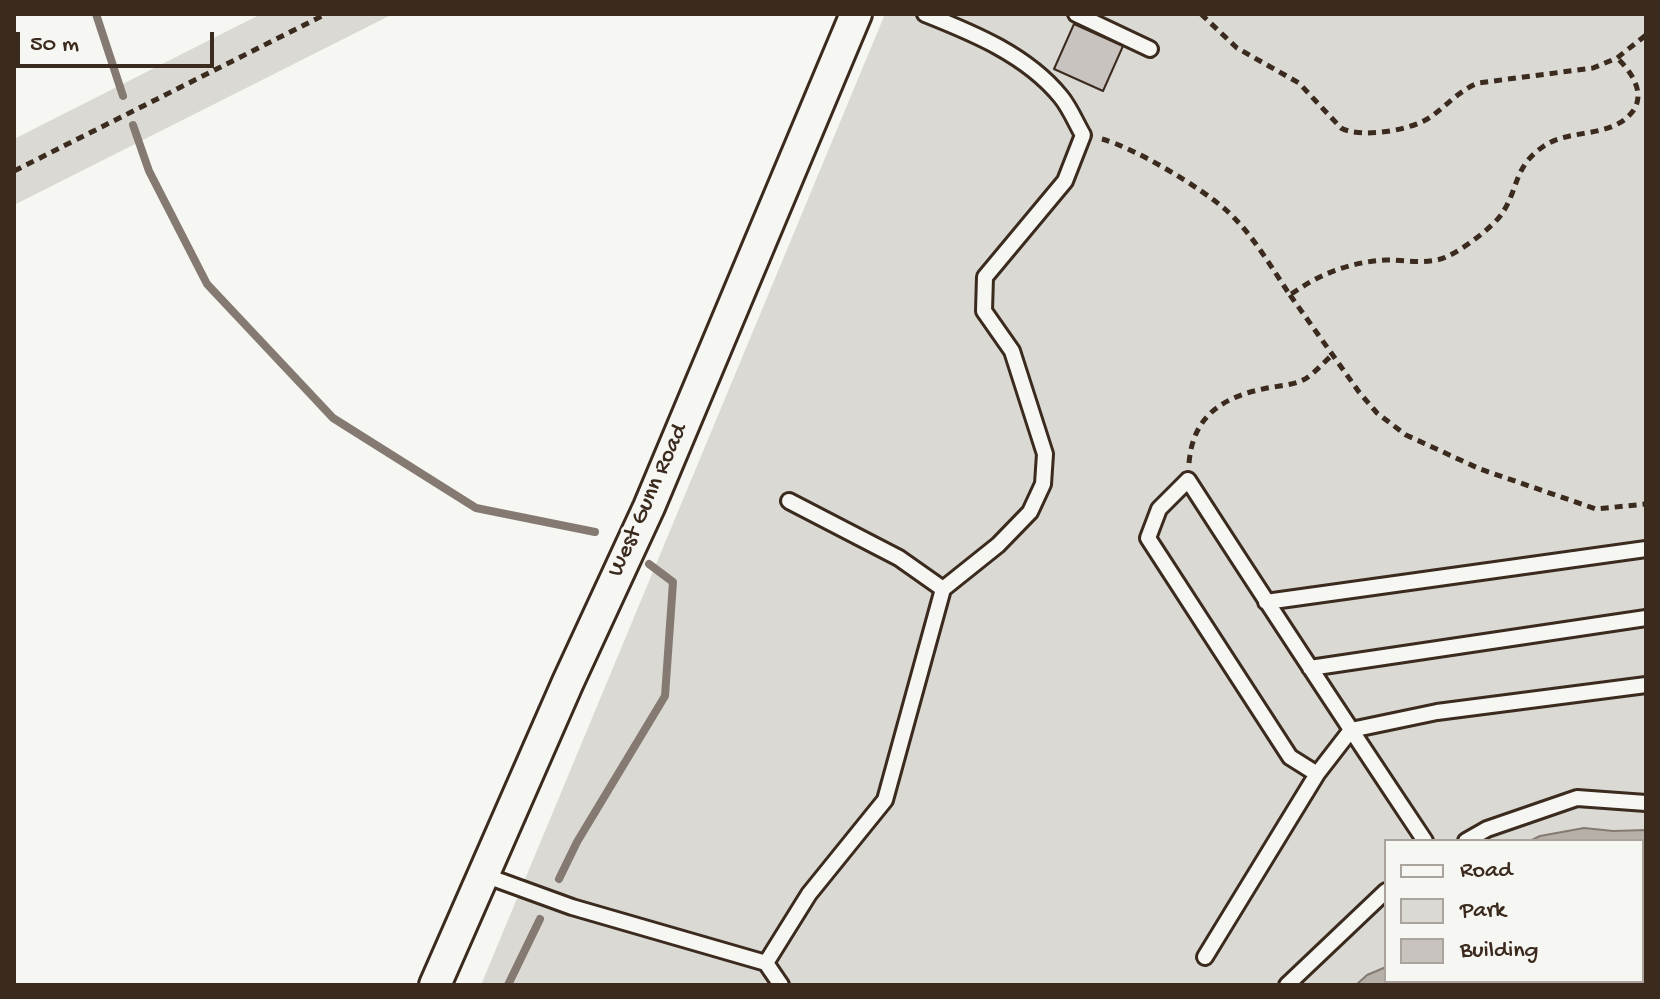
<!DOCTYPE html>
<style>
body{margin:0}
#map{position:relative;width:1660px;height:999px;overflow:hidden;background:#f6f6f2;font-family:"Gochi Hand",sans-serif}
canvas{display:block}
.frame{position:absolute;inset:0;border:16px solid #3b2a1e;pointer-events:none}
.legend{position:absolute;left:1384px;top:839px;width:260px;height:144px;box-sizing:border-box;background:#f6f6f2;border:2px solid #aba49d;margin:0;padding:10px 14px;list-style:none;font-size:24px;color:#3b2a1e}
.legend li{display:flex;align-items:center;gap:16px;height:40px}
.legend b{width:40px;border:2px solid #aba49d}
.scale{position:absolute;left:16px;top:32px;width:198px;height:36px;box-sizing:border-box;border:4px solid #3b2a1e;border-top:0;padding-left:10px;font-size:24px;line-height:28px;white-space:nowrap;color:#3b2a1e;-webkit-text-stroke:6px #f6f6f2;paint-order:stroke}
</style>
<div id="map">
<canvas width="1660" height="999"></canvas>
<div class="frame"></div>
<ul class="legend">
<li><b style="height:10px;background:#f6f6f2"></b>Road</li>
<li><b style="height:22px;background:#dad9d3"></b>Park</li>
<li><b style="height:22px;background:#c8c3be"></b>Building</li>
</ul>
<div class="scale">50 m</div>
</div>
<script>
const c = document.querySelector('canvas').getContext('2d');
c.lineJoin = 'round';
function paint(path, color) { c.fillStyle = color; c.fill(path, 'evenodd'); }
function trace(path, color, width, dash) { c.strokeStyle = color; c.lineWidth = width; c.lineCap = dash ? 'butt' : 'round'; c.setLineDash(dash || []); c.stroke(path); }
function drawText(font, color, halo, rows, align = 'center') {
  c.font = font + ' "Gochi Hand",sans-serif'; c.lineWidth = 6; c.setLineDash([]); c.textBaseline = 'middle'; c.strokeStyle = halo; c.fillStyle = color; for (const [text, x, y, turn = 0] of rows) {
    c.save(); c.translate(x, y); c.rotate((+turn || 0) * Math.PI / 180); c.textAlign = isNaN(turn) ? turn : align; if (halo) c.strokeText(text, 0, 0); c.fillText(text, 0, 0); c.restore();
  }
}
paint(new Path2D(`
 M 261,14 L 393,14 L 14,205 L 14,139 Z
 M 885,14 L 1646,14 L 1646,985 L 481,985 ZM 1386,841 L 1642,841 L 1642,981 L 1386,981 Z`), '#dad9d3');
const water = new Path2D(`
 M 1584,828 L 1613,831 L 1646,830 L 1646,897 L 1642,898 L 1642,841 L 1530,841 L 1540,836 Z
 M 1386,967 L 1386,981 L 1459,981 L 1464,985 L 1356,985 L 1367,975 Z`);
paint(water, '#b6b0a9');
trace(water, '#857a71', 2);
trace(new Path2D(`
 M 96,14 L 123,96
 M 133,125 L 149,171 L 207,284 L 333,418 L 476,508 L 595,532
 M 559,879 L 577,842 L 665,696 L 673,582 L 649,564
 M 508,985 L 540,919`), '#857a71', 8);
const building = new Path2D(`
 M 1074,24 L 1123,46 L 1103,91 L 1054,69 Z`);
paint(building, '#c8c3be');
trace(building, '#3b2a1e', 2);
const lane = new Path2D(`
 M 1076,14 L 1150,49
 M 789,501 L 899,558 L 943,589
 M 1266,602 L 1646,549
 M 1310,668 L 1646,618
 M 1425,841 C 1345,721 1266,601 1188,480 L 1159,509 L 1148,538 L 1290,757 L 1317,774 L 1351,730 L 1437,712 L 1646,685
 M 1466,841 L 1487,829 L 1577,798 L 1646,803
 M 484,875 L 572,907 L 766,963 L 781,985
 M 1205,957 L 1317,774
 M 766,963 L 809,894 L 885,800 L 943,589 L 998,545 L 1030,512 L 1043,484 L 1045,454 L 1012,351 L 984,311 L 985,277 L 1065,181 L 1083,135 C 1076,123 1070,108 1061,97 C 1027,55 973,33 925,14
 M 1287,985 L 1386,891`);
const street = new Path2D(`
 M 435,985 L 568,682 L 649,507 L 856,14`);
trace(lane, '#3b2a1e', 20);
trace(street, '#3b2a1e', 36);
trace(new Path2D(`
 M 1201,14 L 1237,48 L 1299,83 L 1341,128 C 1361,139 1414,130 1432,116 C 1448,104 1459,91 1478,83 L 1593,68 L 1617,58 L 1646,35
 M 1102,139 C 1135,148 1200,187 1226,210 C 1252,233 1271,267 1290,295 C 1319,274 1350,262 1386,260 C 1405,260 1428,265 1446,257 C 1461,251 1495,226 1503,212 C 1519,187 1514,166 1544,146 C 1570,128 1612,139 1633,111 C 1646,93 1631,71 1617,58
 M 14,171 L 326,14
 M 1290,295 L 1359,392 L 1377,413 L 1406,435 L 1480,469 L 1596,509 L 1646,504
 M 1189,463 C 1193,415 1223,397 1267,388 C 1278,386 1293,385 1303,380 C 1313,375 1323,363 1331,356`), '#3b2a1e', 5, [8, 6]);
trace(lane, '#f6f6f2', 14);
trace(street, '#f6f6f2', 30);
drawText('24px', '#3b2a1e', '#f6f6f2', [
 ["West Gunn Road",649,501,-66]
]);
</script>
